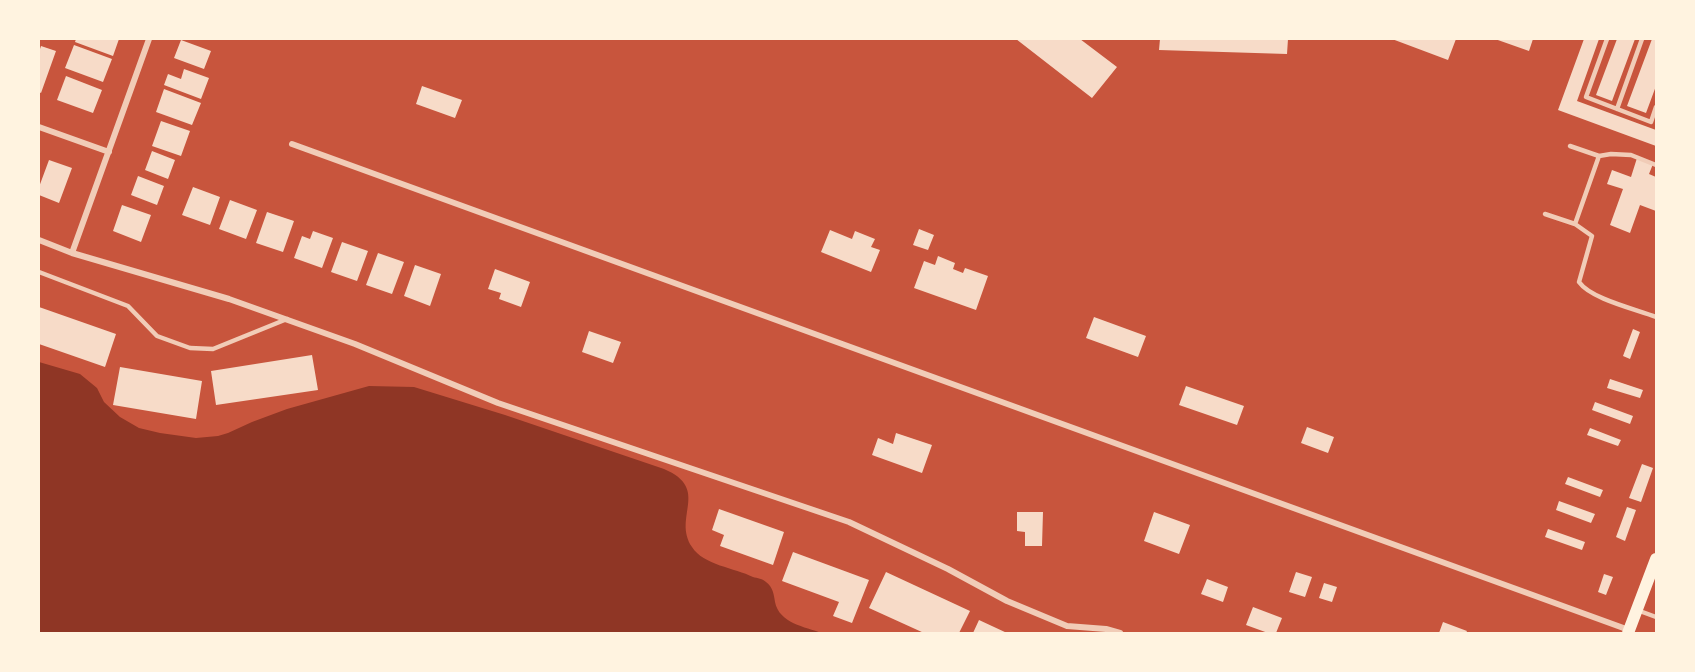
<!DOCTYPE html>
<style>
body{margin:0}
#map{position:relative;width:1695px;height:672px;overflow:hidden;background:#c8553d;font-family:"Varela Round",sans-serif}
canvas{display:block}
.frame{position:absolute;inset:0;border:40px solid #fff3e0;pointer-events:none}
</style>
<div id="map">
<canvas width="1695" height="672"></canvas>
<div class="frame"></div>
</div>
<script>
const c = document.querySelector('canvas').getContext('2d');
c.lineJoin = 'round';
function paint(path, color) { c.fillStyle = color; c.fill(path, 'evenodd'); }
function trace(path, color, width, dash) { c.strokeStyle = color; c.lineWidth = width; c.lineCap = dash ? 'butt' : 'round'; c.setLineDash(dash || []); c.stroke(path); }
paint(new Path2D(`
 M 39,362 L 80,374 L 97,388 L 104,402 L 120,417 L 139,428 L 160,433 L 196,438 L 218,436 L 228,433 L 252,422 L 287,409 L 369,386 L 414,387 L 505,415 L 664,469 C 711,489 672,517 692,547 C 703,565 735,568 753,577 C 757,578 763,579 766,582 C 773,587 774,595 775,602 C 779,623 805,627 822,633 L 39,633 Z`), '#8f3625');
paint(new Path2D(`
 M 76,39 L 119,39 L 113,56 L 75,42 Z
 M 1016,39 L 1080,39 L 1117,67 L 1092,98 Z
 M 1160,39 L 1288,39 L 1287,54 L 1159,50 Z
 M 1392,39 L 1456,39 L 1448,60 Z
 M 1495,39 L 1533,39 L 1529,51 Z
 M 1584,39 L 1599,39 L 1577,101 L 1656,130 L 1656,146 L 1558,110 Z
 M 1617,39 L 1635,39 L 1612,101 L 1596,95 Z
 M 1652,39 L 1656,39 L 1656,86 L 1646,113 L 1627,106 Z
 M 181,40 L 211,51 L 204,69 L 174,58 Z
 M 74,45 L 112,59 L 103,82 L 65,68 Z
 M 41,46 L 56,51 L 41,93 L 39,92 L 39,52 Z
 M 184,69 L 209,78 L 201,99 L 164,85 L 168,74 L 181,79 Z
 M 66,76 L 102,90 L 93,113 L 57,100 Z
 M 422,86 L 462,100 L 455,118 L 416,104 Z
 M 164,89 L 201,103 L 192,125 L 156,112 Z
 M 161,121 L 190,131 L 181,156 L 152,146 Z
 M 152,151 L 175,160 L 168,179 L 145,170 Z
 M 1637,158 L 1653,164 L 1649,174 L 1656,177 L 1656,211 L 1640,205 L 1630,233 L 1610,225 L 1623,189 L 1607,184 L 1612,170 L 1631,177 Z
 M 49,160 L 72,168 L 59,203 L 39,195 L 39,187 Z
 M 138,176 L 164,186 L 157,205 L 131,195 Z
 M 193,187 L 220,197 L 210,225 L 182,215 Z
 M 230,200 L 257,210 L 246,239 L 219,229 Z
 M 122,205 L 151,215 L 141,242 L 113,231 Z
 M 267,212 L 294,221 L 283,252 L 256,243 Z
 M 919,229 L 934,235 L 928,250 L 913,245 Z
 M 830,230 L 852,239 L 855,231 L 875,239 L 871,247 L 880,250 L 871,272 L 821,252 Z
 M 313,231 L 333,238 L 322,268 L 294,258 L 302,236 L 310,239 Z
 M 342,242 L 368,251 L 357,281 L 331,272 Z
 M 378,253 L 404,262 L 392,294 L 366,285 Z
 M 938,256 L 955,263 L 953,269 L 963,273 L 965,268 L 988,276 L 976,310 L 914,288 L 924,261 L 935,265 Z
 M 415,265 L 441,274 L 430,306 L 404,296 Z
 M 495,269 L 530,282 L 521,307 L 499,299 L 501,293 L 488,289 Z
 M 39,307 L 116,334 L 105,367 L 39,344 Z
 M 1094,317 L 1146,336 L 1138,357 L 1086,338 Z
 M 1633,329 L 1640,332 L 1630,359 L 1623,356 Z
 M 589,331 L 621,342 L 613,363 L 582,352 Z
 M 312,355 L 318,390 L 216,405 L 211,371 Z
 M 120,367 L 202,381 L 196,419 L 113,405 Z
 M 1610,379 L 1643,390 L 1640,398 L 1607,388 Z
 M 1186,386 L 1244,406 L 1237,425 L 1179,405 Z
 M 1595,402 L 1633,416 L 1630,424 L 1592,410 Z
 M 1307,427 L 1334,437 L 1328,453 L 1301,443 Z
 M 1590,428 L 1621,440 L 1618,446 L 1587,435 Z
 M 896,433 L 932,445 L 922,473 L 872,455 L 878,438 L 893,444 Z
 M 1642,464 L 1653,468 L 1641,502 L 1629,498 Z
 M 1568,477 L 1603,490 L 1600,497 L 1565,484 Z
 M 1559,501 L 1595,514 L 1591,523 L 1556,510 Z
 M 1627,507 L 1636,510 L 1625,541 L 1616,537 Z
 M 719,509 L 784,532 L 773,565 L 720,546 L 724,535 L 712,530 Z
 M 1017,512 L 1043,512 L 1042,546 L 1025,546 L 1025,532 L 1017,531 Z
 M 1154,512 L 1190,525 L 1179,554 L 1144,541 Z
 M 1548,529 L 1585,542 L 1582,550 L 1545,537 Z
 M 793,552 L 869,580 L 852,623 L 833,616 L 839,602 L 782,581 Z
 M 886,572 L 970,611 L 959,633 L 924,633 L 869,608 Z
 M 1296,572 L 1312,577 L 1305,597 L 1289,592 Z
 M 1604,574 L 1613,577 L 1606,595 L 1598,592 Z
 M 1207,579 L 1228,587 L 1223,602 L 1201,594 Z
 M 1324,583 L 1337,587 L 1332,602 L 1319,598 Z
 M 1253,607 L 1282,618 L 1276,633 L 1268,633 L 1246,625 Z
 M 979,620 L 1007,633 L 973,633 Z
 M 1443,622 L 1467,631 L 1466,633 L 1439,633 Z`), '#f7dbc8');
trace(new Path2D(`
 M 1607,39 L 1586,97 L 1651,122 L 1656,107
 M 1617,109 L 1642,39
 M 1570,146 L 1599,156 L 1611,154 L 1631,155 L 1656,165
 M 1545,214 L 1575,224 L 1592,236 L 1579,282 C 1591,299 1635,309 1656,317
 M 1575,224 L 1599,156
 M 39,272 L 128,306 L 157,336 L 190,348 L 213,349 L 287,319
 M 1637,610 L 1656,617`), '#f1ccb7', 4.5);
trace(new Path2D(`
 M 39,127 L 109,152
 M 292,144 L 1629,630
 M 39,240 L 72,253 L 229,299 L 355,344 L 498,403 L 849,522 L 948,569 L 1007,601 L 1067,626 L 1106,629 L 1120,633
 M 72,253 L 149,39`), '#f1ccb7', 6);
trace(new Path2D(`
 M 1628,633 L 1656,559`), '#fff3e0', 12);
</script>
